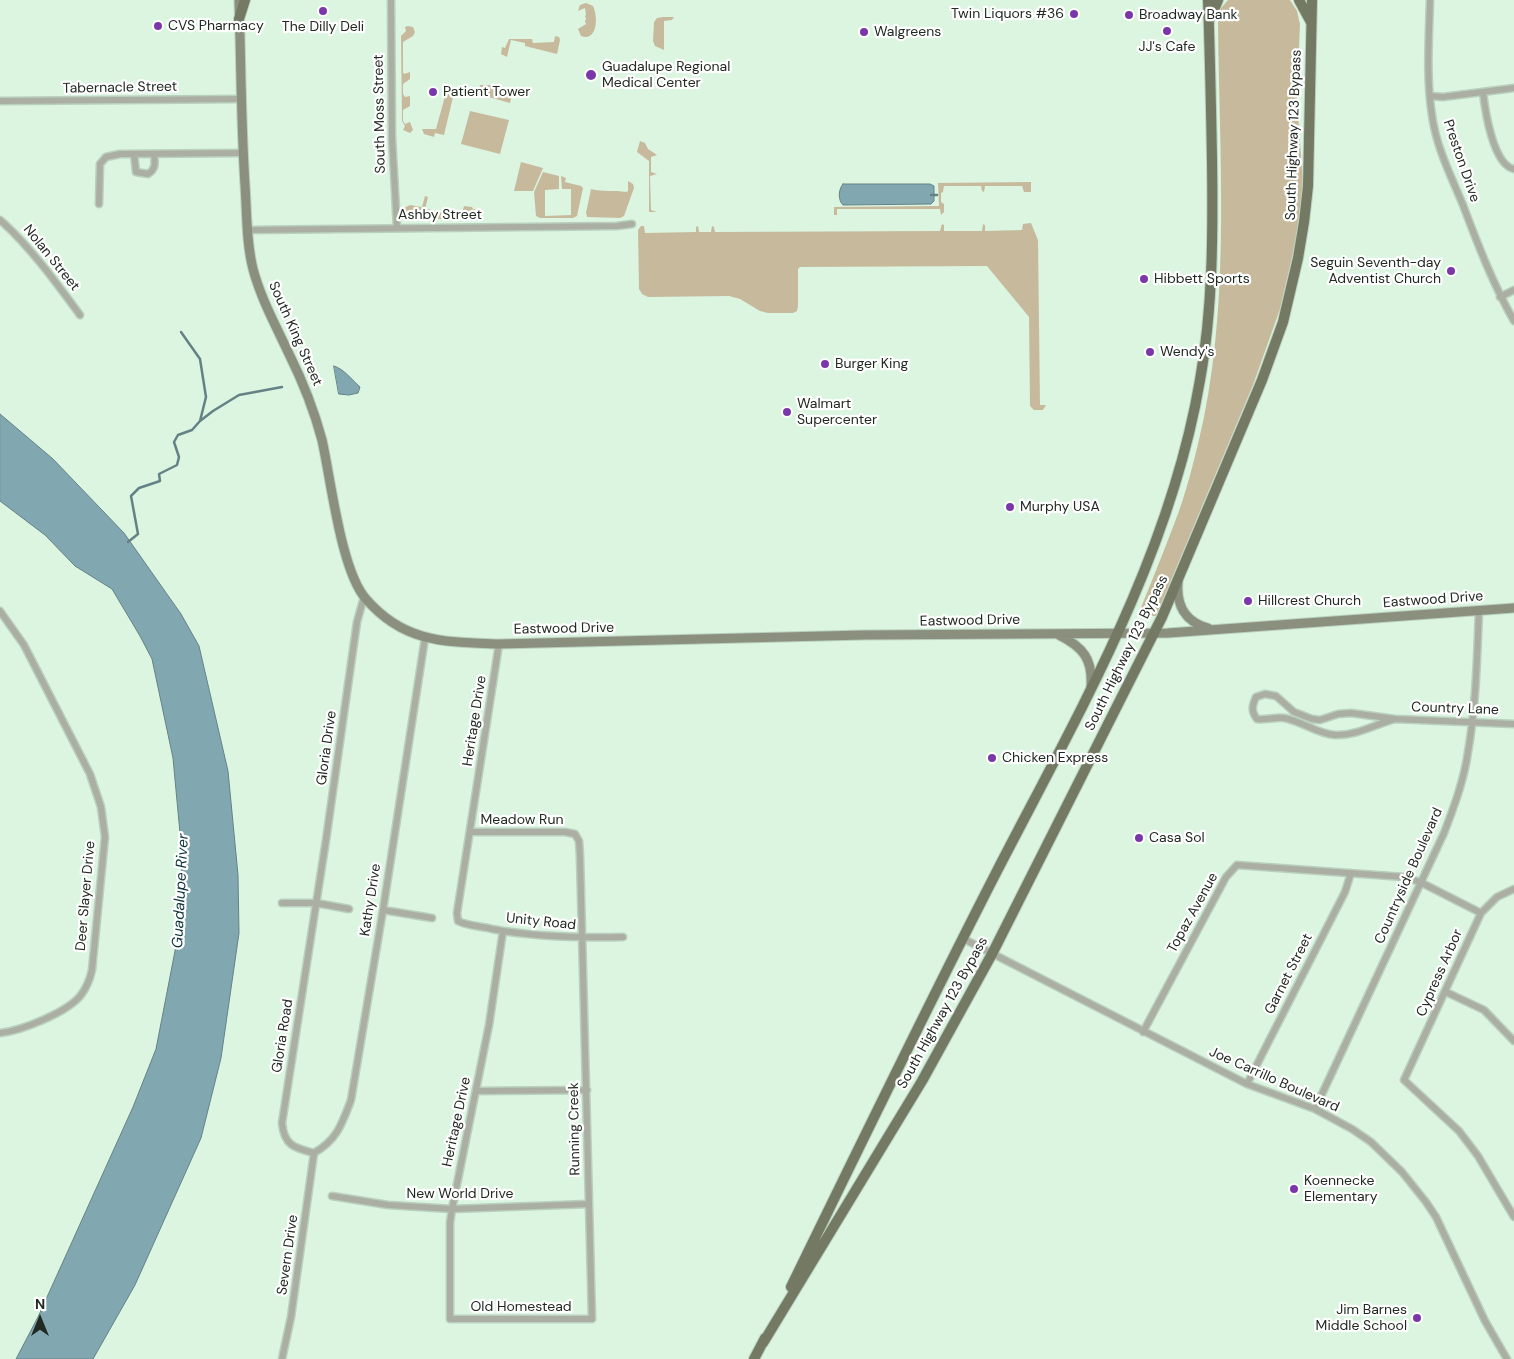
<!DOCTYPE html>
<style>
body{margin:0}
#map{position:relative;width:1514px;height:1359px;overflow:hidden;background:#dbf5e0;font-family:"DM Sans",sans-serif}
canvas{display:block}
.north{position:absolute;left:15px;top:1294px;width:50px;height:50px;-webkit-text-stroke:4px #fff;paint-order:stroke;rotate:0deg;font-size:14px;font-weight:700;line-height:20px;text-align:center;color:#212a22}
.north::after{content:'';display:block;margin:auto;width:18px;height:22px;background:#212a22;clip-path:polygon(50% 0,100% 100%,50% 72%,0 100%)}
</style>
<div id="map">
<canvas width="1514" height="1359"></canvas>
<div class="north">N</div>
</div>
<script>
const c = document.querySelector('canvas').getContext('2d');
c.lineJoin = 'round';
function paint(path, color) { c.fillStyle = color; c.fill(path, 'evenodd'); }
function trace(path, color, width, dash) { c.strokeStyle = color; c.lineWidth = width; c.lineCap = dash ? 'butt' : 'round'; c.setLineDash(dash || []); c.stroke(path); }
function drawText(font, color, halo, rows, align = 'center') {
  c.font = font + ' "DM Sans",sans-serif'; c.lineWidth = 4.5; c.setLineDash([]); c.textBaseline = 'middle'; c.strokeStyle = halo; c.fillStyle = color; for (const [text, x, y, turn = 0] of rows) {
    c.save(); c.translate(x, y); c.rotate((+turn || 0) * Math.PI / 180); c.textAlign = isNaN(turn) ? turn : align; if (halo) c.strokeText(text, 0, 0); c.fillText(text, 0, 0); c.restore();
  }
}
paint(new Path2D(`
 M 1228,0 L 1290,0 L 1297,11 L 1300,24 L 1297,99 L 1303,183 L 1296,240 L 1280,309 L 1253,385 L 1156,616 L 1138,615 C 1150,585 1162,556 1173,527 C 1187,492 1196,454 1204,417 C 1230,290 1219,149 1218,20 L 1221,8 Z
 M 586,3 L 593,6 C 598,16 598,42 581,36 L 578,29 L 586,24 L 585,21 L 586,19 L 585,16 L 586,15 L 585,8 L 578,11 L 580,5 Z
 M 663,17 L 674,17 L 672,20 L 664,21 L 664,50 L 655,46 L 653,41 L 654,22 L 657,18 Z
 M 408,26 L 413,27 L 415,32 L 413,36 L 403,42 L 403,72 L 404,74 L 410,72 L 410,79 L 403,84 L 403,94 L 405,97 L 410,96 L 410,106 L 403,110 L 403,121 L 405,124 L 410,122 L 413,130 L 410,133 L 403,130 L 405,126 L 402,121 L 401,36 L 406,31 L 405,27 Z
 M 555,36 L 559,37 L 560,40 L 557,54 L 525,46 L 525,43 L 511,40 L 507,57 L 501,54 L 502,47 L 505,48 L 509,39 L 532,39 L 533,43 L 554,42 Z
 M 480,85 L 492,85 L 513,91 L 510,103 L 478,94 Z
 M 447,89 L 457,92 L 457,94 L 454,93 L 444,135 L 435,133 L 434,137 L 424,134 L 422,129 L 436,129 Z
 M 470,111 L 509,120 L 500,154 L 461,144 Z
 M 640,141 L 645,143 L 648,149 L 657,155 L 651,157 L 651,172 L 657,174 L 650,176 L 651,210 L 657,212 L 649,212 L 649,161 L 637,152 Z
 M 521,162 L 543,168 L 533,191 L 514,191 Z
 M 543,172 L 559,176 L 559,189 L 545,190 L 545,216 L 571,215 L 571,189 L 562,189 L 561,176 L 566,178 L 565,182 L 581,186 L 583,188 L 577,216 L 573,218 L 540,218 L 536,216 L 534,192 Z
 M 628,181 L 633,184 L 634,188 L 624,216 L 620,218 L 587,217 L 586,213 L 591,189 C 603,192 614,190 626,192 L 628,191 Z
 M 1031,182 L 1031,192 L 1024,192 L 1022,186 L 985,186 L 984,192 L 982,191 L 981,186 L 944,186 L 943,192 L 941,193 L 941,202 L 944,204 L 944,212 L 941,215 L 940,209 L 837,209 L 837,215 L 834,215 L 834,207 L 939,206 L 938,183 Z
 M 425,196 L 428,197 L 423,217 L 421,220 L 407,219 L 403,215 L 404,208 L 410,205 L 422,207 Z
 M 464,206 L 472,207 L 473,209 L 475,209 L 475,216 L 475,214 L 473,214 L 474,217 L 470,219 L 426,219 L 426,218 L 428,209 L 461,217 Z
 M 1031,223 L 1038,240 L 1040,405 L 1046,405 L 1043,410 L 1034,410 L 1030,406 L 1029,317 L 987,266 L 800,267 L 798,269 L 798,306 L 797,311 L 793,313 L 768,313 L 760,311 L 740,299 L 729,296 L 648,297 L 642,294 L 639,289 L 638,230 L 641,226 L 644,226 L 645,233 L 696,232 L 696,227 L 698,226 L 699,232 L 711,232 L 712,226 L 714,227 L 715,232 L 940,231 L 942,224 L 944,225 L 944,231 L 982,231 L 983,224 L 985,225 L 985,231 L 1022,230 L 1023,224 Z`), '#c7ba9c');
const water = new Path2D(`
 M 843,184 L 930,184 L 934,186 L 934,201 L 931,204 L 843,205 C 838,200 838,190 843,184 Z
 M 334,366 C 344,369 352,380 360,387 L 358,393 L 349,395 L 339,394 Z
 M 0,414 L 53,459 L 124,533 L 181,614 L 199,646 L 228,771 L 238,875 L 239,933 L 221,1058 L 201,1138 L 135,1285 L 93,1359 L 16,1359 L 38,1317 L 133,1107 L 156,1049 L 175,951 L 182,884 L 180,833 L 173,758 L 152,659 L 140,636 L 112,589 L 75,566 L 45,535 L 0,501 Z`);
paint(water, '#81a8b1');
trace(water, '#648286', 1);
trace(new Path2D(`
 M 931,195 L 937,195
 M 181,332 L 200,359 L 206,397 L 200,421
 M 128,542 L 138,534 L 131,496 L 139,488 L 160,481 L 159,474 L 177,465 L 179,457 L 174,442 L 178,435 L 192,430 L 200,421 L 213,411 L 239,395 L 282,387`), '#648286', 2.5);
const minor = new Path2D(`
 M 391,0 L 392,137 L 397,228
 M 1430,0 C 1429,38 1426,78 1432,115 C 1436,147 1451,176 1463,205 C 1478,245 1493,284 1514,321
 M 1483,92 C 1485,110 1493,165 1514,169
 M 1430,96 L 1443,97 L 1514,88
 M 0,101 L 241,99
 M 134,154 L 136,172 L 148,174 C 156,169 155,163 154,154
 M 99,204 L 100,164 L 106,157 L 120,154 L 243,153
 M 0,220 C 28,244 58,285 80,315
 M 247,230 L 617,226 L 632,224
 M 1500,297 L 1514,290
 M 0,611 L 24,645 L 90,774 L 101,807 L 105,837 L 92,970 C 90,979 87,987 81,995 C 68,1012 21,1031 0,1033
 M 499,644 L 457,913 L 458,921 C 468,926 480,926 492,929 C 535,937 578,938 623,937
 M 1265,694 L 1276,696 L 1294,712 L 1312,719 L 1320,720 L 1338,714 L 1351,713 L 1395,719 C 1376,724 1356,736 1335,735 C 1317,734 1302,721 1284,718 C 1275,717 1267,720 1257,719 C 1251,711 1252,706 1256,697 Z
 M 1395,719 L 1514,724
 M 470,832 L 565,832 L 575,834 L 579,841 L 580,856 L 592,1319 L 450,1319 L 450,1223 L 452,1209 L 489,1025 L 503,931
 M 1514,889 L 1497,897 L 1481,913 L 1404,1080 L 1459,1131 L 1478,1156 L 1514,1217
 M 282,903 L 316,903 L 349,909
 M 383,910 L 432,918
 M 962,938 L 1247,1084 L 1315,1109 L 1352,1129 L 1371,1142 L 1402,1172 L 1426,1202 L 1436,1217 L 1485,1321 L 1507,1359
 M 1446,992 L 1484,1010 L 1514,1041
 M 1143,1032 L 1226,877 L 1237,865 L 1404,877 L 1420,882 L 1481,913
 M 1247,1084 L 1345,892 L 1351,873
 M 477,1091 L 587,1090
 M 1315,1109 L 1444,833 C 1454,807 1464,780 1468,752 C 1476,706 1477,658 1479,611
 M 314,1153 C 294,1148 284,1145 282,1123 L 326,840 L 357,622 L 364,597
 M 314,1153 C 337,1140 342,1124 351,1100 L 383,910 L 425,638
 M 332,1196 L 388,1205 L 452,1209 L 589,1204
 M 282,1359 L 291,1317 L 314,1153`);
const secondary = new Path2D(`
 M 239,0 C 241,62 241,123 245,185 C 247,213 246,241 253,269 C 261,299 276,326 289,354 C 303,382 314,410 322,440 C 331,480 341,571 366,599 C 404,643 445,642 499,644 L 864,635 L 1168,633 L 1514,608
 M 1178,582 C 1176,605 1185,622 1208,628
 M 1059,635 C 1083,647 1093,659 1091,687`);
const primary = new Path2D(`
 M 1299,0 L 1311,22
 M 1211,17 L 1218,0
 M 239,19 L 245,0
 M 791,1287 C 859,1148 926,1009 997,871 C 1078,714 1170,557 1200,380 C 1213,308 1213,233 1212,159 C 1211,106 1210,53 1208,0
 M 763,1343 L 922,1081 L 992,954 L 1162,617 L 1262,380 L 1283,322 L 1298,258 L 1304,222 L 1308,186 L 1312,0
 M 754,1359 L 765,1338`);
trace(minor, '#bad0be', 9);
trace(secondary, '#bad0be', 11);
trace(primary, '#bad0be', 12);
trace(minor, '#abaea2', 6);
trace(secondary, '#8b8f7e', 9);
trace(primary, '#747964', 10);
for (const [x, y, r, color] of [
 [323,11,5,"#7a37aa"],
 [1074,14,5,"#7a37aa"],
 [1129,15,5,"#7a37aa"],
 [158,26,5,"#7a37aa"],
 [1167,31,5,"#7a37aa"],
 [864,32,5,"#7a37aa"],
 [591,75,6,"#7a37aa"],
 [433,92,5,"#7a37aa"],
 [1451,271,5,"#7a37aa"],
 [1144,279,5,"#7a37aa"],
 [1150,352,5,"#7a37aa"],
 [825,364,5,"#7a37aa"],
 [787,412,5,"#7a37aa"],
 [1010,507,5,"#7a37aa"],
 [1248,601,5,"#7a37aa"],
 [992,758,5,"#7a37aa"],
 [1139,838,5,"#7a37aa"],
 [1294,1189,5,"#7a37aa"],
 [1417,1318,5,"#7a37aa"]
]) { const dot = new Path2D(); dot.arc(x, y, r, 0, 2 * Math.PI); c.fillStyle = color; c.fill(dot); trace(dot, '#fff', 2); }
drawText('14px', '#212a22', '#fff', [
 ["Twin Liquors #36",1064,14,"right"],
 ["Broadway Bank",1139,15],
 ["CVS Pharmacy",168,26],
 ["The Dilly Deli",323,27,"center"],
 ["Walgreens",874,32],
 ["JJ's Cafe",1167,47,"center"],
 ["Guadalupe Regional",602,67],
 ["Medical Center",602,83],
 ["Patient Tower",443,92],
 ["Seguin Seventh-day",1441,263,"right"],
 ["Adventist Church",1441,279,"right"],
 ["Hibbett Sports",1154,279],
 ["Wendy's",1160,352],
 ["Burger King",835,364],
 ["Walmart",797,404],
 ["Supercenter",797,420],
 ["Murphy USA",1020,507],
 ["Hillcrest Church",1258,601],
 ["Chicken Express",1002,758],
 ["Casa Sol",1149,838],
 ["Koennecke",1304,1181],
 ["Elementary",1304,1197],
 ["Jim Barnes",1407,1310,"right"],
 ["Middle School",1407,1326,"right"]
], 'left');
drawText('14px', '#212a22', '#fff', [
 ["Tabernacle Street",120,88,-1],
 ["South Moss Street",380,114,-91],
 ["South Highway 123 Bypass",1294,135,-88],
 ["Preston Drive",1461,161,71],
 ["Ashby Street",440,215],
 ["Nolan Street",51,258,51],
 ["South King Street",295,334,66],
 ["Eastwood Drive",1433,600,-4],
 ["Eastwood Drive",970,621,-1],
 ["Eastwood Drive",564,629,-1],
 ["South Highway 123 Bypass",1127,653,-64],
 ["Country Lane",1455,709,2],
 ["Heritage Drive",475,721,-81],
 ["Gloria Drive",327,748,-82],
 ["Meadow Run",522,820],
 ["Countryside Boulevard",1409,876,-66],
 ["Deer Slayer Drive",86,896,-85],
 ["Kathy Drive",371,900,-81],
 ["Topaz Avenue",1193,913,-61],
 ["Unity Road",541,922,6],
 ["Cypress Arbor",1440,973,-66],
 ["Garnet Street",1289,974,-63],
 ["South Highway 123 Bypass",943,1013,-61],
 ["Gloria Road",283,1036,-81],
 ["Joe Carrillo Boulevard",1274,1080,24],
 ["Heritage Drive",457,1122,-78],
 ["Running Creek",575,1129,-91],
 ["New World Drive",460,1194],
 ["Severn Drive",288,1255,-82],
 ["Old Homestead",521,1307]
]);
drawText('italic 15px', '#0e353d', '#fff', [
 ["Guadalupe River",181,891,-87]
]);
</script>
